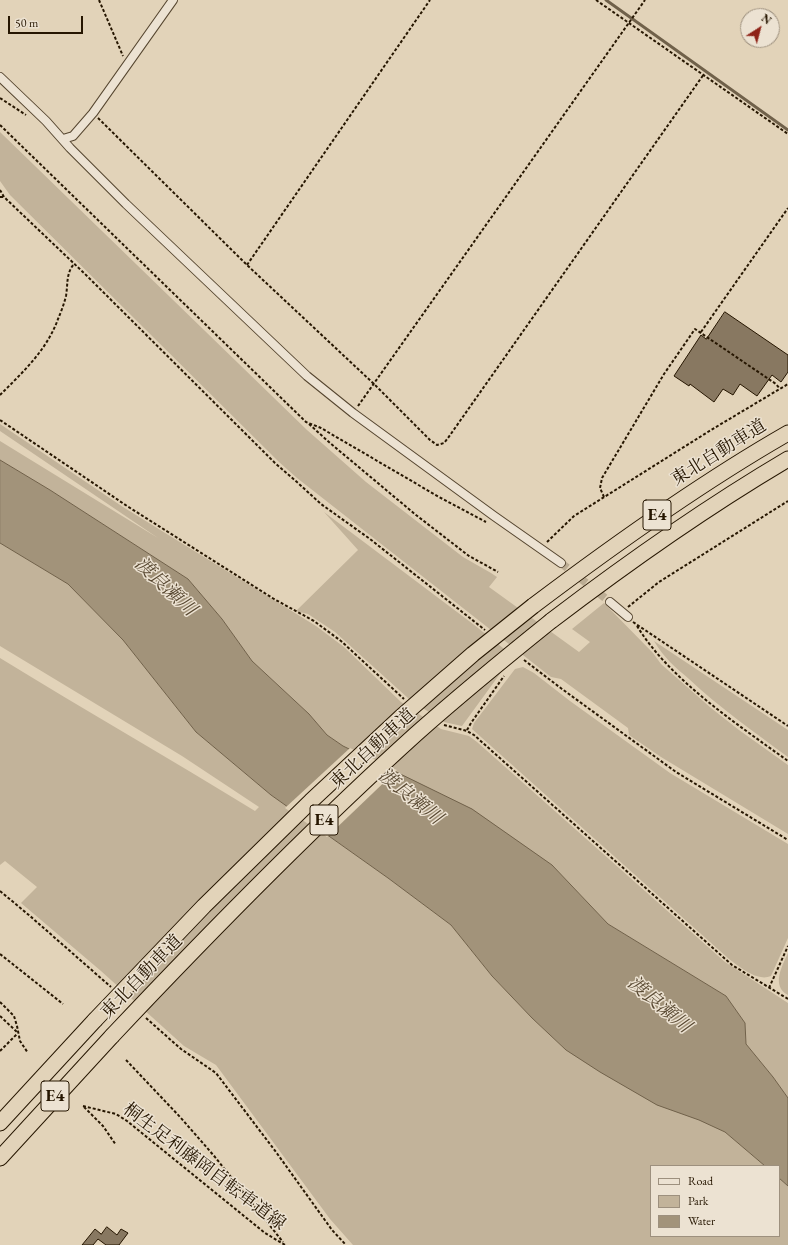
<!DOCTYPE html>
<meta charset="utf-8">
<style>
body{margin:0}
#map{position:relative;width:788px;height:1245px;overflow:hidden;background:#e2d3b9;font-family:"EB Garamond",serif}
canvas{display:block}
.legend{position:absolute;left:650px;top:1165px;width:130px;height:72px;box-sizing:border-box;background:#ece2d2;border:1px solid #9d907e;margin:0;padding:5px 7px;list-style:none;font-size:12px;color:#261601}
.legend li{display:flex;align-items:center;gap:8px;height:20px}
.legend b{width:20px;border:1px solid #9d907e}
.north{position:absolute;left:740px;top:8px;width:40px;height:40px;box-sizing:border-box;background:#ece2d2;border:1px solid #9d907e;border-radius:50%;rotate:36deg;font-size:11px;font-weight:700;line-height:16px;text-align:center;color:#261601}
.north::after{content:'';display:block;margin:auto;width:14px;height:18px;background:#8f2418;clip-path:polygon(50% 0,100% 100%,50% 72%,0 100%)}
.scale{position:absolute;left:8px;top:16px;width:75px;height:18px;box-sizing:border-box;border:2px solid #261601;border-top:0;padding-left:5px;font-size:12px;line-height:14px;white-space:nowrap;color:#261601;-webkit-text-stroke:3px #ece2d2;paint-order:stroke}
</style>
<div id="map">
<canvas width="788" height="1245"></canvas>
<ul class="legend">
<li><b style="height:5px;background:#ece2d2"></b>Road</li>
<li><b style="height:11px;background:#c2b39a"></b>Park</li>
<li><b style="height:11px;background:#a2937a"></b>Water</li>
</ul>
<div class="north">N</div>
<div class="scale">50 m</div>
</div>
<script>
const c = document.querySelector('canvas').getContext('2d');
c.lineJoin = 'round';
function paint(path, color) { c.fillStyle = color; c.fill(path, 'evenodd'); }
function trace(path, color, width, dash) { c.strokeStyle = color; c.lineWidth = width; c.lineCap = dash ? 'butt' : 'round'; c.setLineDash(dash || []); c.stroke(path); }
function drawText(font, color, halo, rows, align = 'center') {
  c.font = font + ' "EB Garamond","Noto Serif JP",serif'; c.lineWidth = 3; c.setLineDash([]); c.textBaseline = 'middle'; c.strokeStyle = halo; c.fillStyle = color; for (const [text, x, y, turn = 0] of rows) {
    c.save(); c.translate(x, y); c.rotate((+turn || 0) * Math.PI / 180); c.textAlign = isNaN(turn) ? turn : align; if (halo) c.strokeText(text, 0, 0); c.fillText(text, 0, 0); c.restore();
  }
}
paint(new Path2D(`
 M 0,132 L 307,430 L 366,482 L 463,557 L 491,573 L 497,577 L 489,587 L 579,652 L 590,642 L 572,629 L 604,603 L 653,653 L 661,664 L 711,708 L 739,730 L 788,765 L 788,834 L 661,757 L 629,735 L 628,728 L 561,679 L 551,677 L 297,478 L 279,462 L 10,195 L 0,181 Z
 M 0,424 L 123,507 L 316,626 L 344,647 L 401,702 L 441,729 L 469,736 L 477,742 L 725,962 L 788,1003 L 788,1098 L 773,1077 L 746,1044 L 745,1023 L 726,996 L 608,924 L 552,865 L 343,746 L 327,735 L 309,714 L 252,661 L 222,619 L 188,579 L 50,490 L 0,460 L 0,441 L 158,538 L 0,431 Z
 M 324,512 L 473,624 L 513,656 L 462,726 L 444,722 L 409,699 L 335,632 L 308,614 L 296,611 L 358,550 Z
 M 0,543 L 68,584 L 123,640 L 196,732 L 271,795 L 388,878 L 451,925 L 492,976 L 532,1018 L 566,1050 L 725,1132 L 765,1166 L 651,1166 L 651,1236 L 779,1236 L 779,1178 L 788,1186 L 788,1245 L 353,1245 L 330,1219 L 216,1065 L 184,1046 L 101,971 L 21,903 L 37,887 L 5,861 L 0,865 L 0,658 C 84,710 171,759 255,811 L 259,807 L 182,756 L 0,646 Z
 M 654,641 L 788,730 L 788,757 C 754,732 720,708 689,679 C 675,667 664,658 654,641 Z
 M 523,667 L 534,673 L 570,701 L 670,773 L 788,844 L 788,938 L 771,976 C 757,982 740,967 729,959 L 472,729 L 474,723 L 515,669 Z
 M 788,953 L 788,995 C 771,986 782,966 788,953 Z`), '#c2b39a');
const water = new Path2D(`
 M 0,460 L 50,490 L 188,579 L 222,619 L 252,661 L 309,714 L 327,735 L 343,746 L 472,809 L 552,865 L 608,924 L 726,996 L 745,1023 L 746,1044 L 773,1077 L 788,1098 L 788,1186 L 779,1178 L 779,1166 L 765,1166 L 725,1132 L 699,1120 L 657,1105 L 600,1072 L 566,1050 L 532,1018 L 492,976 L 451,925 L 388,878 L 271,795 L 196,732 L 123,640 L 68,584 L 0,543 Z`);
paint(water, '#a2937a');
trace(water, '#70614a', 1);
paint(new Path2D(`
 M 350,748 L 397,770 L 327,837 L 285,808 Z`), '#e2d3b9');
trace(new Path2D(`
 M 606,0 L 788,130`), '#70614a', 3);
const building = new Path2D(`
 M 725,312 L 788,355 L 788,372 L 781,382 L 772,375 L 757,396 L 740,384 L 733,395 L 723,389 L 714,402 L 690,384 L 689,386 L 674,376 L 701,335 L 706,339 Z
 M 107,1227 L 117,1235 L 121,1229 L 128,1233 L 119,1245 L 106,1245 L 98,1239 L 93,1245 L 82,1245 L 95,1229 L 101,1234 Z`);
paint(building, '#887861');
trace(building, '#261601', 1);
trace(new Path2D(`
 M 561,563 L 610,602`), '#bcad94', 8, [8, 4]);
const street = new Path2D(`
 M 0,77 L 46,121 L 70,148 L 126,204 L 307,376 L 353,413 L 494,516 L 561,563
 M 63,139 L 73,136 L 93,113 L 173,0
 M 610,602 L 628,617`);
const highway = new Path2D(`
 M 533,606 C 615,544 699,484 788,433
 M 551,621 C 627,563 705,508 788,459
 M 0,1123 L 95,1020
 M 0,1158 L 112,1036`);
trace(street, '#55452f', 10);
trace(highway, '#261601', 17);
trace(new Path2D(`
 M 99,0 L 123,56
 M 596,0 L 788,134
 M 0,98 L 26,115
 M 98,118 L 247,265 L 374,384 L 430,440 L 437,445 L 444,443 L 448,438 L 704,74
 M 0,125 L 306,422 L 321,428 L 439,497 L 486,522
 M 0,190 L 4,197 L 85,274 L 275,463 L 298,483 L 321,504 L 370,539 L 485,630
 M 0,197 L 4,197
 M 247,265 L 430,0
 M 701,332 L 788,208
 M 0,395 C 22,373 47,350 58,319 C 61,312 64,304 66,296 C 68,284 66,273 74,264
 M 358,406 L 645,0
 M 0,420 L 127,506 L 274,599 L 314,621 L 341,641 L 404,699
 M 309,424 L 330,443 L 416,515 L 469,556 L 498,572
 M 604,497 L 600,488 L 602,478 L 664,374 L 695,329 L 776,384 L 780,389
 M 547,542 L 574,516 L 711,430 L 788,384
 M 628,607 L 659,582 L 788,501
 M 633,622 L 788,726
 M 637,626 C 670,680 737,724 788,761
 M 524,660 L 562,689 L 676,772 L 788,840
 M 444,725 L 467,731 L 474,735 L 732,965 L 788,999
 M 467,730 L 471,723 L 504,676
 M 0,891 L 30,916 L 111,987
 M 0,954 L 63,1004
 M 769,988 L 788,946
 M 0,1002 L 14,1016 L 17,1026 L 20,1041 L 28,1053
 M 0,1016 L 17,1032
 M 146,1018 L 181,1049 L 216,1073 L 276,1152 L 332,1230 L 346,1245
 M 0,1051 L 18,1033
 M 126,1060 L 181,1118 L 215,1157 L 283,1242
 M 83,1106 L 116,1114 L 127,1121 L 265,1233 L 285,1245
 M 84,1107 L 103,1126 L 116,1145`), '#261601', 2, [3, 2]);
trace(street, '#ece2d2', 8);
trace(highway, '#e2d3b9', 15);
const highwayBridge = new Path2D(`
 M 95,1020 L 204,906 L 311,801 L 400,718 L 473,654 L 533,606
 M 112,1036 C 210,932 310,830 416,734 C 460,695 505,658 551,621`);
trace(highwayBridge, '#261601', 17, []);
trace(highwayBridge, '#e2d3b9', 15);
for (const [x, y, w] of [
 [657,515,28],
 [324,820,28],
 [55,1096,28]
]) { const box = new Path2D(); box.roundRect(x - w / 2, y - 15, w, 30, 3); c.fillStyle = '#ece2d2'; c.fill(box); trace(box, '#261601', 1); }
drawText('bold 17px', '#261601', null, [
 ["E4",657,515],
 ["E4",324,820],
 ["E4",55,1096]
]);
drawText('18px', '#261601', '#ece2d2', [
 ["東北自動車道",719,453,-32],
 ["東北自動車道",373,749,-43],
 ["東北自動車道",142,977,-46],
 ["桐生足利藤岡自転車道線",204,1167,37]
]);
drawText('italic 19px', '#584831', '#ece2d2', [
 ["渡良瀬川",165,587,43],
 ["渡良瀬川",410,797,39],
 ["渡良瀬川",659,1005,40]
]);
</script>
